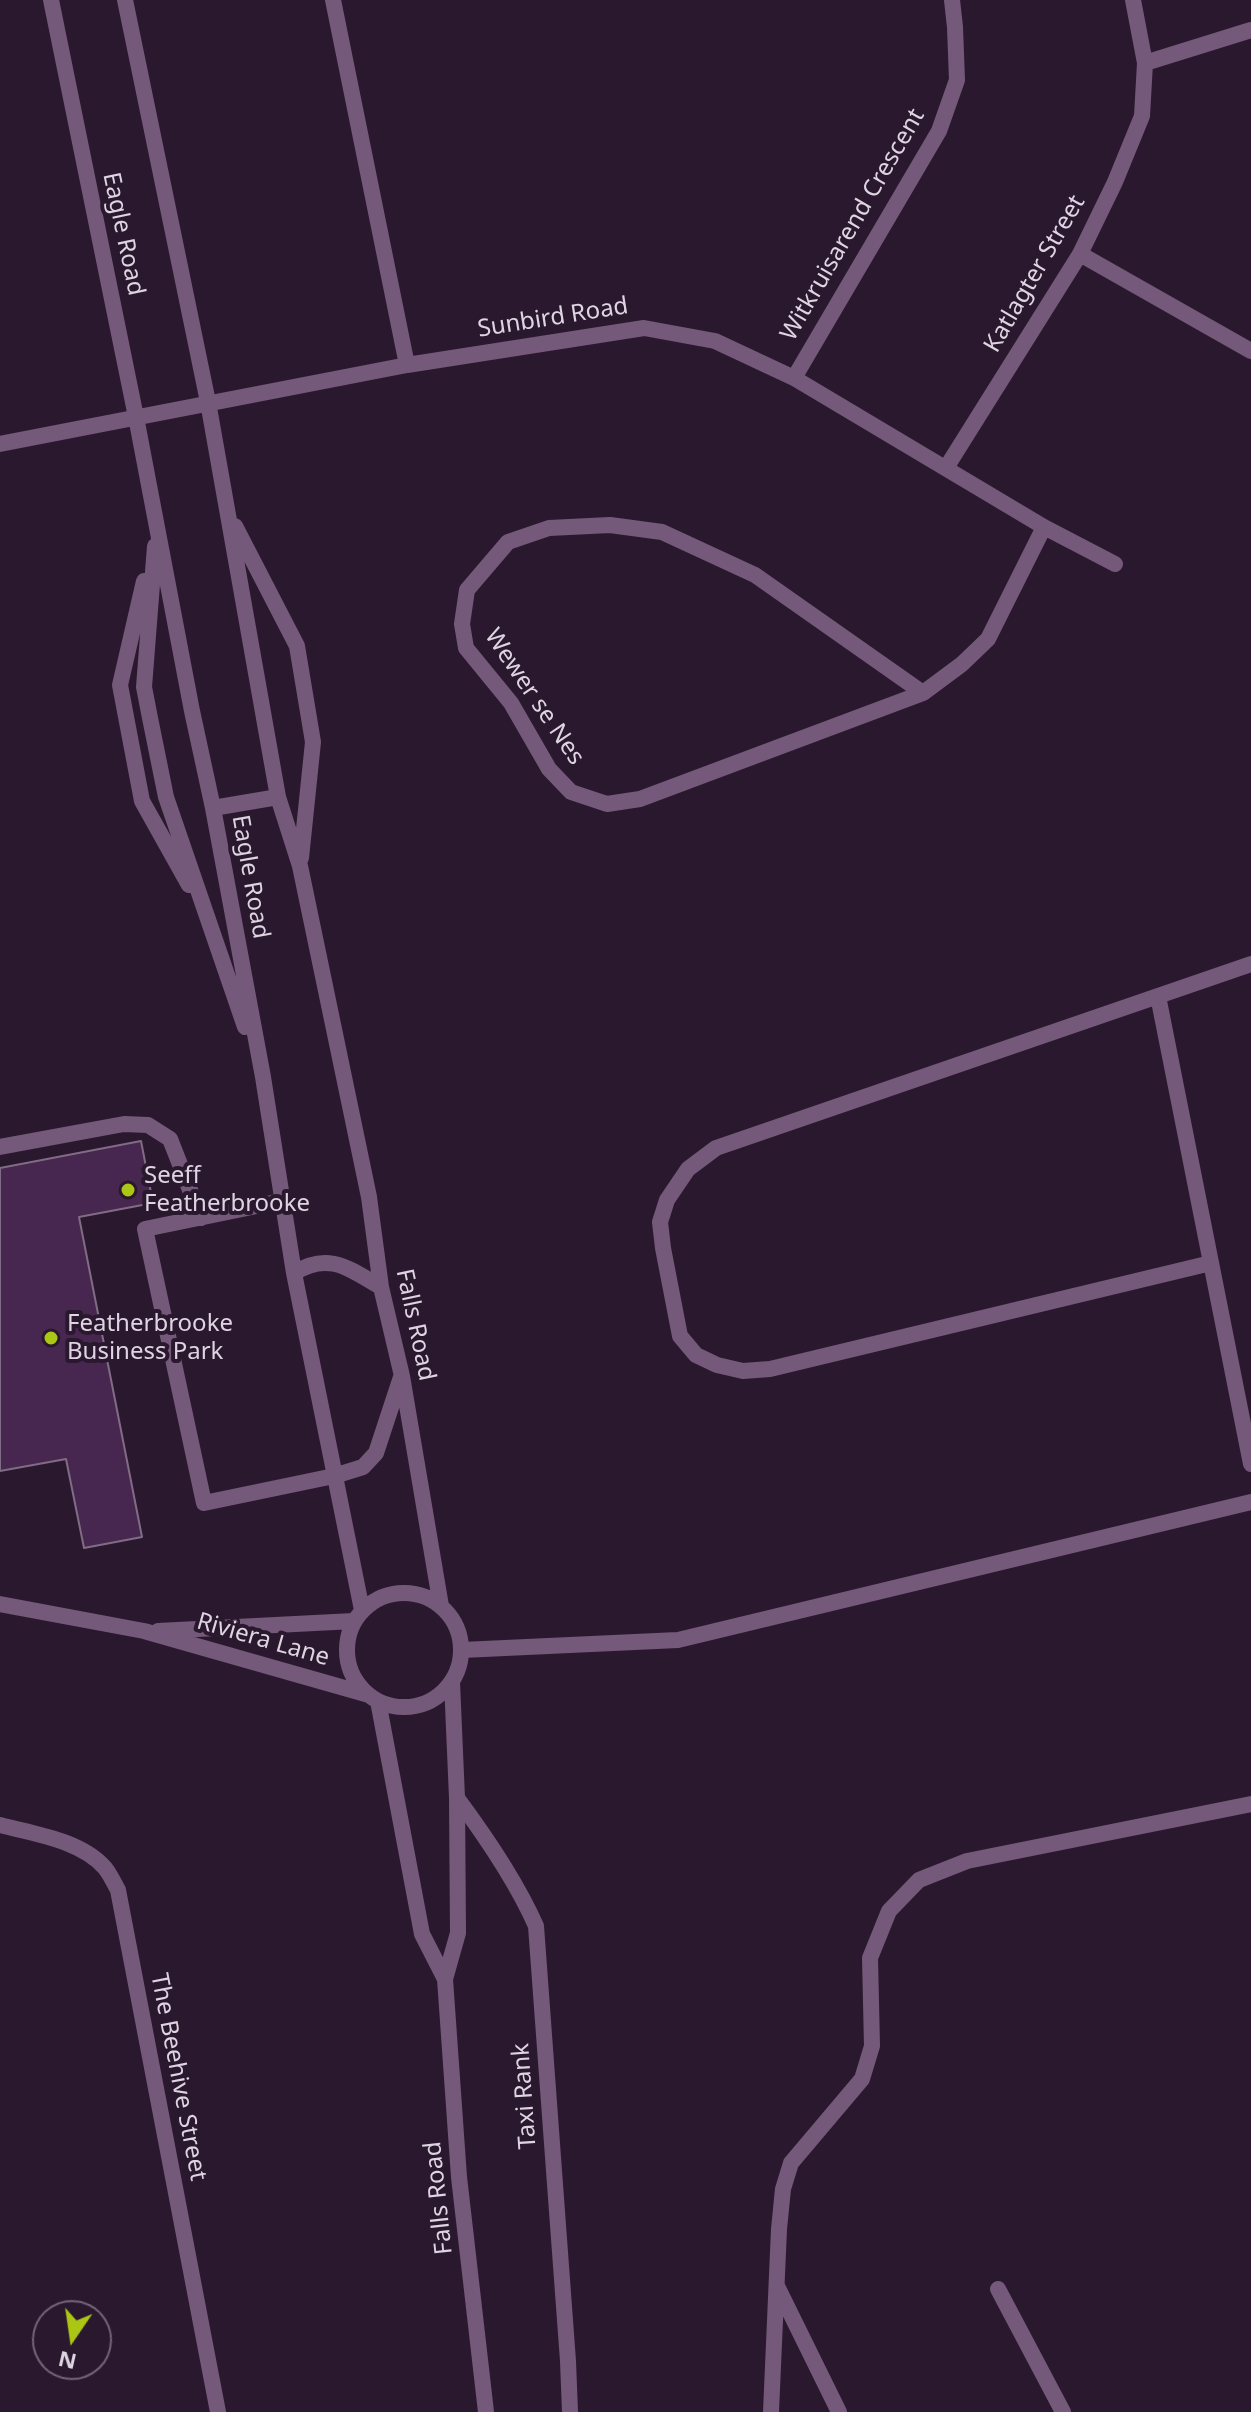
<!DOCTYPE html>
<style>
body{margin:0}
#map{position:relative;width:1251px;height:2412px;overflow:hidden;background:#2a192e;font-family:"Noto Sans",sans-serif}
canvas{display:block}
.north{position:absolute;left:32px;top:2300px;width:80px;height:80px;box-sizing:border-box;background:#2a192e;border:2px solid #726476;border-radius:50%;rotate:193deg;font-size:22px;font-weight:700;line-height:32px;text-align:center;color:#dfd4e2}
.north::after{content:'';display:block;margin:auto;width:28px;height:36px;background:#abc614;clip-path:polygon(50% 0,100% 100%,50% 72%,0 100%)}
</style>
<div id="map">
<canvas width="1251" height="2412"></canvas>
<div class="north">N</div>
</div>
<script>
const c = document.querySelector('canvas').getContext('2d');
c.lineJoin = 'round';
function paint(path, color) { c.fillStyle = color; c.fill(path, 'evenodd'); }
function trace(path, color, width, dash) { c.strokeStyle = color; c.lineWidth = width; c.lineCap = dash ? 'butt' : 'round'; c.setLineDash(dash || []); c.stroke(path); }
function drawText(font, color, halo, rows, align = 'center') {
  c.font = font + ' "Noto Sans",sans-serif'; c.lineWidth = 8; c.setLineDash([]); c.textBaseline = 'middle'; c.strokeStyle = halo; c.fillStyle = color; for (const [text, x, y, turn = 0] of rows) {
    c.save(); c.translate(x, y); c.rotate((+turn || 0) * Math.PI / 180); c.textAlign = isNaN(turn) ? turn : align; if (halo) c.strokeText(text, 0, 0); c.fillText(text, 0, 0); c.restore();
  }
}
const building = new Path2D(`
 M 141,1141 L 153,1203 L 79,1217 L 142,1537 L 84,1548 L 66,1459 L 0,1471 L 0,1168 Z`);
paint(building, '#47274f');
trace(building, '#806c85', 2);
trace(new Path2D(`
 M 0,1147 L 124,1124 L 148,1125 L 170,1139 L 201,1218
 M 281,1201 L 145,1229 L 204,1503 L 334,1476
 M 457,1798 C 486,1837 517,1883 536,1926 L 568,2361 L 570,2412`), '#75597b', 16);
trace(new Path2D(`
 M 51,0 L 136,417 L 192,711 L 213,808 L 263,1077 L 294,1273 L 362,1610
 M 125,0 L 208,402 L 278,797 L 300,866 L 369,1197 L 381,1287 L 402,1376 L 441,1606
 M 333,0 L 407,365
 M 1145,63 L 1251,30
 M 1080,254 L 1251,351
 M 794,378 L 939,131 L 957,80 L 955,27 L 952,0
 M 0,444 L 407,365 L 644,328 L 715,341 L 794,378 L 1044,527 L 1115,564
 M 946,468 L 1080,254 L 1115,182 L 1142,116 L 1145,63 L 1133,0
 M 235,526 L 297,646 L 313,742 L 301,858
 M 155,546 L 144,687 L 150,718 L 166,797 L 245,1027
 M 144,581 L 120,685 L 142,801 L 189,885
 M 923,693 L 755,575 L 662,532 L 610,525 L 549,528 L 508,542 L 467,590 L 462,624 L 466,648 L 511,703 L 549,769 L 571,792 L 607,804 L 640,799 L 923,693 L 962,664 L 988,639 L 1044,527
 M 213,808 L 278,797
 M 1158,996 L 1251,1464
 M 1211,1263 L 770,1369 L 743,1371 L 717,1365 L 696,1355 L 680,1336 L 663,1248 L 660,1222 L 667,1200 L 688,1169 L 716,1148 L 1251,964
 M 294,1273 C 329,1251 349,1269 381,1287
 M 334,1476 L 363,1467 L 376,1453 L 401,1377
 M347 1650a57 57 0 1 1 114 0a57 57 0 1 1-114 0Z
 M 0,1604 L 144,1631 L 369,1695
 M 158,1631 L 354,1621
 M 462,1650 L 678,1640 L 1251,1502
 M 452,1682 L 457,1798 L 458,1933 L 445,1979 L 459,2177 L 486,2412
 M 378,1701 L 422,1934 L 445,1979
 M 0,1825 C 34,1834 81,1840 105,1868 C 110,1874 114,1883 118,1890 L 218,2412
 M 777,2286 L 839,2412
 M 998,2289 L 1063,2412
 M 771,2412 L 779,2229 L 783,2189 L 791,2163 L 862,2079 L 872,2046 L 870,1958 L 889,1911 L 919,1880 L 967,1861 L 1251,1804`), '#75597b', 16);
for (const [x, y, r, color] of [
 [128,1190,8,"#abc614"],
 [51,1338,8,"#abc614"]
]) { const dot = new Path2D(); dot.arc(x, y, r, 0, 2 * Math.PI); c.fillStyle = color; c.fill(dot); trace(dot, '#2a192e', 3); }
drawText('24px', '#dfd4e2', '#2a192e', [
 ["Witkruisarend Crescent",853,225,-60],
 ["Eagle Road",123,234,78],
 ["Katlagter Street",1035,274,-60],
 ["Sunbird Road",553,318,-9],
 ["Wewer se Nes",534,697,56],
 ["Eagle Road",250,877,80],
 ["Falls Road",415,1325,78],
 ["Riviera Lane",263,1640,16],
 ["The Beehive Street",178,2077,79],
 ["Taxi Rank",525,2096,-94],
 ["Falls Road",439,2198,-96]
]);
drawText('24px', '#dfd4e2', '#2a192e', [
 ["Seeff",144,1176],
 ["Featherbrooke",144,1204],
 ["Featherbrooke",67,1324],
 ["Business Park",67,1352]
], 'left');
</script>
